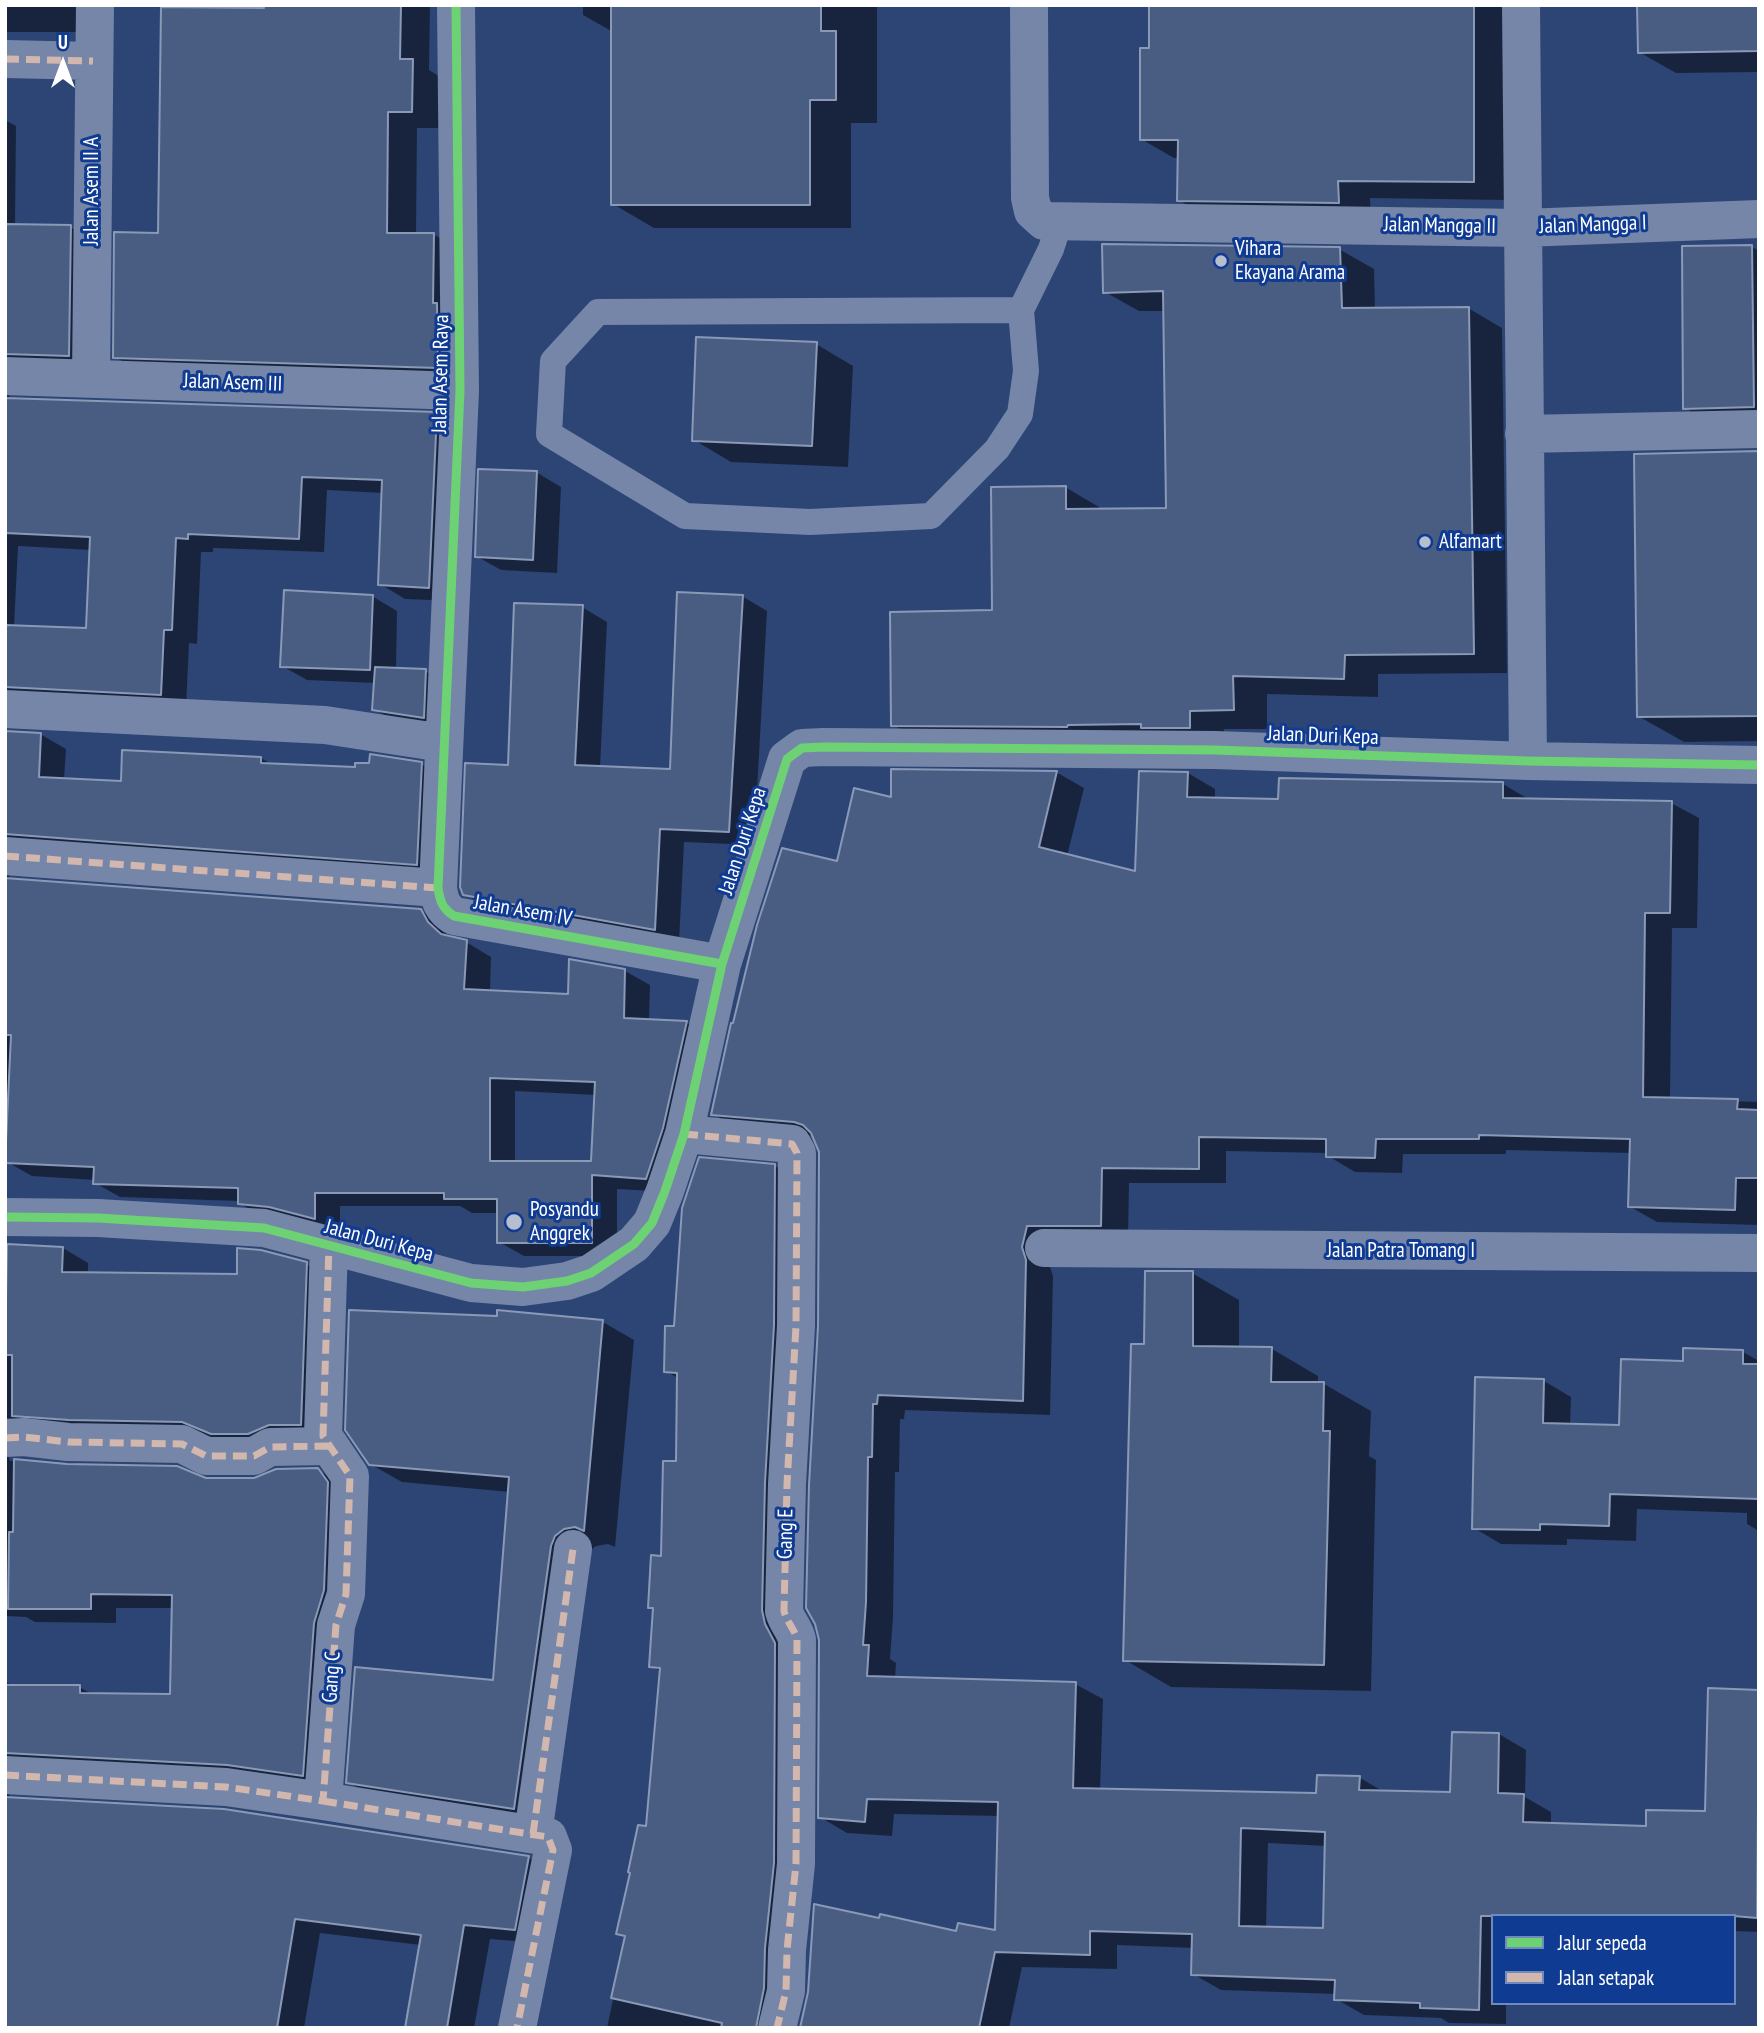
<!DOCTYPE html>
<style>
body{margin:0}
#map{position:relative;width:1764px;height:2033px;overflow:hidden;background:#2d4575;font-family:"PT Sans Narrow",sans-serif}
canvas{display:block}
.frame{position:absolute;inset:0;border:7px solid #fff;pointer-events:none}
.legend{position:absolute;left:1491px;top:1914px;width:245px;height:91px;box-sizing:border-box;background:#103b92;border:2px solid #7089be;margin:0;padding:9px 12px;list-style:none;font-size:21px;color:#fff}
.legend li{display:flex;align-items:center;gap:14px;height:35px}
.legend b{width:35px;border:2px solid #7089be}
.north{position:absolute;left:28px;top:28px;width:70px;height:70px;-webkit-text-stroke:5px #103b92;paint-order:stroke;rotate:0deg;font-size:19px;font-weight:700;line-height:28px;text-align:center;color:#fff}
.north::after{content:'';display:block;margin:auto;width:24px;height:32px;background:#fff;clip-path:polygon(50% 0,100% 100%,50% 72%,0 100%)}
</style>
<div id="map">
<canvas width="1764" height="2033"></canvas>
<div class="frame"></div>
<ul class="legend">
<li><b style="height:9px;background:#6cd273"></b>Jalur sepeda</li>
<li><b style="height:9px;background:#d1b7ad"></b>Jalan setapak</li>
</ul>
<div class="north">U</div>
</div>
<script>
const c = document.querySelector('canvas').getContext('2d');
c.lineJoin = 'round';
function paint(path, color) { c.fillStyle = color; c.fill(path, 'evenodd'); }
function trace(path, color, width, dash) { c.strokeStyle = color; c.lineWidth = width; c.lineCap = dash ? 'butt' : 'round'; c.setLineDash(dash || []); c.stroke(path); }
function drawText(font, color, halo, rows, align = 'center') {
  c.font = font + ' "PT Sans Narrow",sans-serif'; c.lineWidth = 6; c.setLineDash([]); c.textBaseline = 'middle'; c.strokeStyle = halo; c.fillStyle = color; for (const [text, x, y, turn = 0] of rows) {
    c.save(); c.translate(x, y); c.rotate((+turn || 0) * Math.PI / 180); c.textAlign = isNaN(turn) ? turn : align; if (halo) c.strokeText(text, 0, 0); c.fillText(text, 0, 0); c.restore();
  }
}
paint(new Path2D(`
 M 5,5 L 100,5 L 99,32 L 5,32 Z
 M 162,5 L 430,5 L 429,70 L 442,78 L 441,128 L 417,128 L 416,234 L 433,234 L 463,251 L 467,384 L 144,374 L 115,357 L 160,235 Z
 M 583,5 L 877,5 L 877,123 L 851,123 L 851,228 L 654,228 L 613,204 L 613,32 L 583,15 Z
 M 1151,5 L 1510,5 L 1506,200 L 1370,198 L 1371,221 L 1211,219 L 1179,200 L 1179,158 L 1174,158 L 1141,139 L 1151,50 Z
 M 1759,5 L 1759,72 L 1676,73 L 1639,52 Z
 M 5,120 L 16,126 L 15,226 L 70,227 L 96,242 L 94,370 L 8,391 L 10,400 L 437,414 L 462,429 L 454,601 L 405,599 L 380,584 L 384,493 L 327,490 L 324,552 L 213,548 L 213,552 L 201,552 L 197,644 L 189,643 L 186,708 L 5,694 ZM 18,546 L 91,550 L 88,630 L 14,627 Z
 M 1752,247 L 1759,251 L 1759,433 L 1730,434 L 1685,408 Z
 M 1339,249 L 1374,269 L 1375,310 L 1468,308 L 1502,328 L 1507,673 L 1378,674 L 1378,697 L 1267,694 L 1267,729 L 1224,729 L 1223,747 L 927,744 L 893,725 L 994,612 L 1065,487 L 1099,507 L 1099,510 L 1168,509 L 1165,311 L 1139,311 L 1105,292 Z
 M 816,344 L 853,366 L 848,467 L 731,462 L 694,440 Z
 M 1759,453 L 1759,741 L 1684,742 L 1638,716 Z
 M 536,472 L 561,487 L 557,573 L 501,570 L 476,556 Z
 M 372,596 L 397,611 L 396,670 L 425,671 L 437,678 L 435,724 L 386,716 L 374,709 L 375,683 L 307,680 L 282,666 Z
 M 742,596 L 767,611 L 754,845 L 684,842 L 679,943 L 489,908 L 463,893 L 509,766 L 582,607 L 607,622 L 600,768 L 671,771 Z
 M 5,733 L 40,734 L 66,749 L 64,780 L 122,782 L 261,758 L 273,765 L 357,769 L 421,764 L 447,778 L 442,878 L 8,869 L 10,880 L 420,910 L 446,925 L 454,939 L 466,942 L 491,957 L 490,992 L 569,995 L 625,971 L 650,985 L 649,1021 L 686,1022 L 712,1037 L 672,1192 L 617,1189 L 617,1256 L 524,1256 L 499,1242 L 499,1213 L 472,1213 L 460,1206 L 340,1206 L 340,1232 L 265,1218 L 239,1203 L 239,1201 L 120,1197 L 95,1183 L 95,1180 L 32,1176 L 7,1162 L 9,1119 L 5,1119 ZM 515,1091 L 596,1095 L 593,1163 L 515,1163 Z
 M 1056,772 L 1084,788 L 1067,856 L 1137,873 L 1188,773 L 1215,789 L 1215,799 L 1280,800 L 1503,784 L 1530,800 L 1671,803 L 1699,818 L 1697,928 L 1672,928 L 1670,1099 L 1759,1102 L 1759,1225 L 1657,1222 L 1629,1206 L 1631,1153 L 1506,1150 L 1506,1154 L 1403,1154 L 1402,1173 L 1355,1172 L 1328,1156 L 1328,1153 L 1226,1151 L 1226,1183 L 1129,1183 L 1128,1241 L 1049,1264 L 1053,1276 L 1050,1415 L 905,1410 L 904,1419 L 900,1419 L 899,1472 L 895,1472 L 893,1618 L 890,1659 L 896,1663 L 895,1679 L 1075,1684 L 1103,1699 L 1100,1791 L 1318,1795 L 1360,1778 L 1386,1793 L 1452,1794 L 1499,1734 L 1526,1750 L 1525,1797 L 1551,1812 L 1551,1825 L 1647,1828 L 1707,1813 L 1759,1692 L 1759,1932 L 1734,1931 L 1734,1916 L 1493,1916 L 1493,2003 L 1506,2003 L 1506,2024 L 1449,2023 L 1441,2018 L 1364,2015 L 1336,1999 L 1336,1994 L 1221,1990 L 1193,1974 L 1194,1948 L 1117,1945 L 1117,1969 L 1022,1967 L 1009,2028 L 801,2028 L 958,1933 L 996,1932 L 1000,1816 L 894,1814 L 892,1836 L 847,1833 L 820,1817 L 821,1152 L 814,1136 L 740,1129 L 713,1114 L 839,863 L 893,799 ZM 1268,1843 L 1326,1846 L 1324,1930 L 1266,1929 Z
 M 775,1166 L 802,1182 L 786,2028 L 607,2028 L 626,1938 L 618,1933 L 648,1829 L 662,1672 L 651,1666 L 655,1610 L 649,1607 L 662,1558 L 677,1463 L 679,1379 L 666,1371 L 675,1328 Z
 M 63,1248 L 88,1263 L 88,1274 L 239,1275 L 306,1264 L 331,1278 L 326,1438 L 238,1448 L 209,1436 L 96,1434 L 8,1454 L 10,1461 L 23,1461 L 206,1480 L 254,1480 L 318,1470 L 344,1485 L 328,1789 L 8,1790 L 10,1799 L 224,1811 L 529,1858 L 554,1872 L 540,1943 L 490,1939 L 474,2028 L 406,2028 L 421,1945 L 320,1933 L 304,2028 L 5,2028 L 5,1682 L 18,1687 L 79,1687 L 94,1695 L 172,1696 L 173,1608 L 116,1608 L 116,1623 L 35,1622 L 26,1617 L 5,1616 L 5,1261 Z
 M 1192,1273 L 1239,1300 L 1239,1348 L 1272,1349 L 1318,1376 L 1318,1384 L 1324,1384 L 1371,1411 L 1369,1456 L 1376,1460 L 1371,1691 L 1171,1687 L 1125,1660 L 1146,1346 Z
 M 603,1322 L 634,1340 L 615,1547 L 608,1544 L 596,1546 L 586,1554 L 545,1826 L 379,1800 L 348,1782 L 494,1682 L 510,1492 L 402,1482 L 370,1464 Z
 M 1743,1352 L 1759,1361 L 1759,1531 L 1747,1524 L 1747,1513 L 1637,1509 L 1636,1541 L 1567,1539 L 1567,1545 L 1501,1544 L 1474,1528 L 1544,1381 L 1571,1397 L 1570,1425 L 1621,1427 L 1685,1363 Z`), '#0007');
const building = new Path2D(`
 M 264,5 L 401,5 L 400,59 L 413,59 L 412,112 L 388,112 L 387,233 L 434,233 L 433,303 L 437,303 L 438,368 L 113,358 L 114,232 L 158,233 L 161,7 L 264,8 Z
 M 611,5 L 821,5 L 821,31 L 836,31 L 836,100 L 810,100 L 810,205 L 611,205 Z
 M 1149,5 L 1474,5 L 1474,182 L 1338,181 L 1339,203 L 1177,201 L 1178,140 L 1140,140 L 1140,48 L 1149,48 Z
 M 1637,5 L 1759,5 L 1759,51 L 1638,53 Z
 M 5,224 L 71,225 L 69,356 L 5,354 Z
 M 1102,244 L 1340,247 L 1342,308 L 1469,307 L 1474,654 L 1345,655 L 1344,679 L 1233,676 L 1234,710 L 1190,711 L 1190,728 L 1141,728 L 1141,724 L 1068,725 L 1067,727 L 891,726 L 890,612 L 992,610 L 991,487 L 1066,486 L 1066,509 L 1166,508 L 1163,291 L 1103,293 Z
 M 1752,245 L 1754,407 L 1683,409 L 1682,246 Z
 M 696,337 L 817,342 L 812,446 L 692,441 Z
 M 5,398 L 437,412 L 429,588 L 378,585 L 382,480 L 302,477 L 299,539 L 188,534 L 188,539 L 176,538 L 172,630 L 164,630 L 161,695 L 5,687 L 5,625 L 86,628 L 90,537 L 5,533 Z
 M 1759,451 L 1759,716 L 1637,717 L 1634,454 Z
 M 478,469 L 537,471 L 533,560 L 475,557 Z
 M 284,590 L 373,595 L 370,670 L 280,667 Z
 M 677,592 L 743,595 L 729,832 L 660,829 L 655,930 L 463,895 L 460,887 L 465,763 L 508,765 L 514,603 L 583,605 L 575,765 L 670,769 Z
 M 375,667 L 426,669 L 424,718 L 372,710 Z
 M 5,731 L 41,733 L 39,777 L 121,781 L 122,750 L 261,757 L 261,763 L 355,767 L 355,763 L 369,763 L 370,754 L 422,762 L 417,865 L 5,834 Z
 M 891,769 L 1057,771 L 1039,847 L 1135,871 L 1139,771 L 1188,772 L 1187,797 L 1278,799 L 1279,778 L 1503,782 L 1503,798 L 1672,801 L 1670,913 L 1645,913 L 1643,1097 L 1738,1099 L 1737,1109 L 1759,1110 L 1759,1178 L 1736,1178 L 1735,1210 L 1628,1207 L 1630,1139 L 1479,1135 L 1479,1139 L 1376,1139 L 1375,1158 L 1326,1157 L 1326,1139 L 1199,1137 L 1199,1169 L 1102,1168 L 1101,1226 L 1027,1226 L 1022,1247 L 1026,1260 L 1023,1401 L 878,1395 L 877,1404 L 873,1404 L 872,1457 L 868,1457 L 866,1602 L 863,1645 L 869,1645 L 867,1676 L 1076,1682 L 1073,1788 L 1316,1793 L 1317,1775 L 1360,1776 L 1359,1790 L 1450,1792 L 1452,1732 L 1499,1733 L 1498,1793 L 1524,1794 L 1523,1822 L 1646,1826 L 1646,1810 L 1705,1811 L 1708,1688 L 1759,1690 L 1757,1918 L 1734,1916 L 1481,1916 L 1479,2010 L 1420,2008 L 1420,2003 L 1334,2000 L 1335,1980 L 1191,1975 L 1192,1934 L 1090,1931 L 1090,1955 L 995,1952 L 979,2028 L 800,2028 L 808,1992 L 814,1904 L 879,1918 L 880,1914 L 956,1931 L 958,1923 L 995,1930 L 998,1802 L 867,1799 L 865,1822 L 818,1818 L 819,1640 L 815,1624 L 806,1608 L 809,1485 L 818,1326 L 819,1152 L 811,1133 L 803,1125 L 794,1122 L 711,1115 L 731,1023 L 733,1023 L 757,925 L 782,848 L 837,861 L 854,788 L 891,797 ZM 1241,1828 L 1325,1832 L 1323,1928 L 1239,1926 Z
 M 5,878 L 421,909 L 428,922 L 441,934 L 467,940 L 464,989 L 568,994 L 569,959 L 625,969 L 624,1018 L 687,1021 L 663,1128 L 646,1179 L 592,1175 L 592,1243 L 497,1243 L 497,1199 L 444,1199 L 444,1193 L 315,1193 L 315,1219 L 269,1207 L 238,1204 L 238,1188 L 93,1184 L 94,1167 L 5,1163 L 11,1035 L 5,1035 ZM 490,1078 L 595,1082 L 591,1161 L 490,1161 Z
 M 699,1157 L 775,1164 L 774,1325 L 765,1483 L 762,1610 L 765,1624 L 775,1643 L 774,1863 L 765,1948 L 764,1988 L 756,2028 L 721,2028 L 722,2023 L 611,1998 L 625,1936 L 616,1934 L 630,1873 L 628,1872 L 638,1825 L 646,1826 L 660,1668 L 649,1667 L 653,1608 L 648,1608 L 651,1555 L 661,1556 L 663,1461 L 676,1461 L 677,1373 L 664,1372 L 665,1326 L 674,1326 L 682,1208 Z
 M 7,1244 L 63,1247 L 62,1272 L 237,1274 L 237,1248 L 261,1250 L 307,1262 L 301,1425 L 269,1425 L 248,1434 L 211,1434 L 182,1422 L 69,1420 L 12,1416 L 12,1355 L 5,1355 Z
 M 1145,1271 L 1193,1271 L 1193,1346 L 1272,1347 L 1271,1382 L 1324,1382 L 1323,1431 L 1330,1431 L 1324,1665 L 1123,1661 L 1131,1344 L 1144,1344 Z
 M 349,1310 L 497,1316 L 497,1310 L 603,1320 L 584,1531 L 575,1527 L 564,1529 L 555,1536 L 551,1546 L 514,1809 L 346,1783 L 355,1667 L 493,1680 L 509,1477 L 369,1465 L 345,1430 Z
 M 1683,1348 L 1743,1350 L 1743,1364 L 1759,1364 L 1759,1499 L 1610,1494 L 1609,1526 L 1540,1524 L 1540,1530 L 1472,1529 L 1475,1377 L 1544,1379 L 1543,1423 L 1619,1425 L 1621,1359 L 1683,1361 Z
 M 14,1459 L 67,1464 L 177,1466 L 206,1478 L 254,1478 L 276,1469 L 318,1468 L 328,1482 L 324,1590 L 314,1623 L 303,1776 L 227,1765 L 5,1753 L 5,1685 L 80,1685 L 80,1693 L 170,1694 L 172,1595 L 91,1594 L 91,1609 L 8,1609 L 9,1532 L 13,1532 Z
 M 5,1797 L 224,1809 L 529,1856 L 515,1930 L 464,1925 L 447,2028 L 405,2028 L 421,1935 L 295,1919 L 277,2028 L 5,2028 Z`);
paint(building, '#495d83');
trace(building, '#8a99b6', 2);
trace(new Path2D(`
 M 1021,310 L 598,312 L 553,361 L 549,434 L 685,516 L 810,522 L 931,516 L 997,449 L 1020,414 L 1026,371 L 1021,310 L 1051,249 L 1060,221`), '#7586a8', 26);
trace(new Path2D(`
 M 456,5 L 460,391 L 438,888 C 440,902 443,909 454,916 L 722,964
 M 1029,5 L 1030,198 L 1033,211 L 1044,221 L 1523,228 L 1759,219
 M 1521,5 L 1528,761
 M 5,59 L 93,61
 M 5,376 L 460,391
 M 91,377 L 95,5
 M 1524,434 L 1759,429
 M 5,709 L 325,725 L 443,743
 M 5,856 L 438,888
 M 684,1134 L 792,1144 L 797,1153 L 796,1326 L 787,1484 L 784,1611 C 787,1623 795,1629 797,1640 L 796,1864 L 787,1950 L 786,1991 L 777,2028
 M 5,1217 L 98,1218 L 264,1228 L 471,1283 L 523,1287 L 567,1281 L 591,1273 L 634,1244 L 652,1223 L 665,1191 L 684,1134 L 722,964 L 787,759 L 802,748 L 824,747 L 1215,750 L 1528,761 L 1759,765
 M 1044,1248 L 1759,1253
 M 5,1438 L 24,1437 L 68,1442 L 182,1444 L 206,1456 L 254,1456 L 270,1447 L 330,1446
 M 5,1775 L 226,1787 L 323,1801 L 336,1625 L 346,1594 L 350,1476 L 323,1436 L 329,1245
 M 323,1801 L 548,1837 L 553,1850 L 517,2028
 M 533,1834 L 573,1549`), '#7586a8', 38);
trace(new Path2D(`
 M 5,59 L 93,61
 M 5,856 L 438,888
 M 684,1134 L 792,1144 L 797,1153 L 796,1326 L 787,1484 L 784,1611 C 787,1623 795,1629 797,1640 L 796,1864 L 787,1950 L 786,1991 L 777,2028
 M 5,1438 L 24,1437 L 68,1442 L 182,1444 L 206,1456 L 254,1456 L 270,1447 L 330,1446
 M 5,1775 L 226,1787 L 323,1801 L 336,1625 L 346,1594 L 350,1476 L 323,1436 L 329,1245
 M 323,1801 L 548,1837 L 553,1850 L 517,2028
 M 533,1834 L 573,1549`), '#d1b7ad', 7, [14, 7]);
trace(new Path2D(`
 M 456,5 L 460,391 L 438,888 C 440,902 443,909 454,916 L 722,964
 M 5,1217 L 98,1218 L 264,1228 L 471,1283 L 523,1287 L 567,1281 L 591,1273 L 634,1244 L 652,1223 L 665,1191 L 684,1134 L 722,964 L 787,759 L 802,748 L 824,747 L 1215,750 L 1528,761 L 1759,765`), '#6cd273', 9);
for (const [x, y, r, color] of [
 [1221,261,7,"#b6becf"],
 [1425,542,7,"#b6becf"],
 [514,1222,9,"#b6becf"]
]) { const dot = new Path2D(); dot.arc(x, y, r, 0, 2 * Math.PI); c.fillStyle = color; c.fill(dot); trace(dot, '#103b92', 2.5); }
drawText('21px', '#fff', '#103b92', [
 ["Jalan Asem II A",92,191,-90],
 ["Jalan Mangga I",1593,225,-2],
 ["Jalan Mangga II",1440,226,1],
 ["Jalan Asem Raya",441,374,-89],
 ["Jalan Asem III",233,383,2],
 ["Jalan Duri Kepa",1323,736,2],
 ["Jalan Duri Kepa",743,841,-72],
 ["Jalan Asem IV",523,911,10],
 ["Jalan Duri Kepa",379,1241,15],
 ["Jalan Patra Tomang I",1401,1251],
 ["Gang E",786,1534,-89],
 ["Gang C",332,1677,-86]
]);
drawText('21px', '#fff', '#103b92', [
 ["Vihara",1235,249],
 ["Ekayana Arama",1235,273],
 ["Alfamart",1439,542],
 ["Posyandu",530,1210],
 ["Anggrek",530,1234]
], 'left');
</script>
